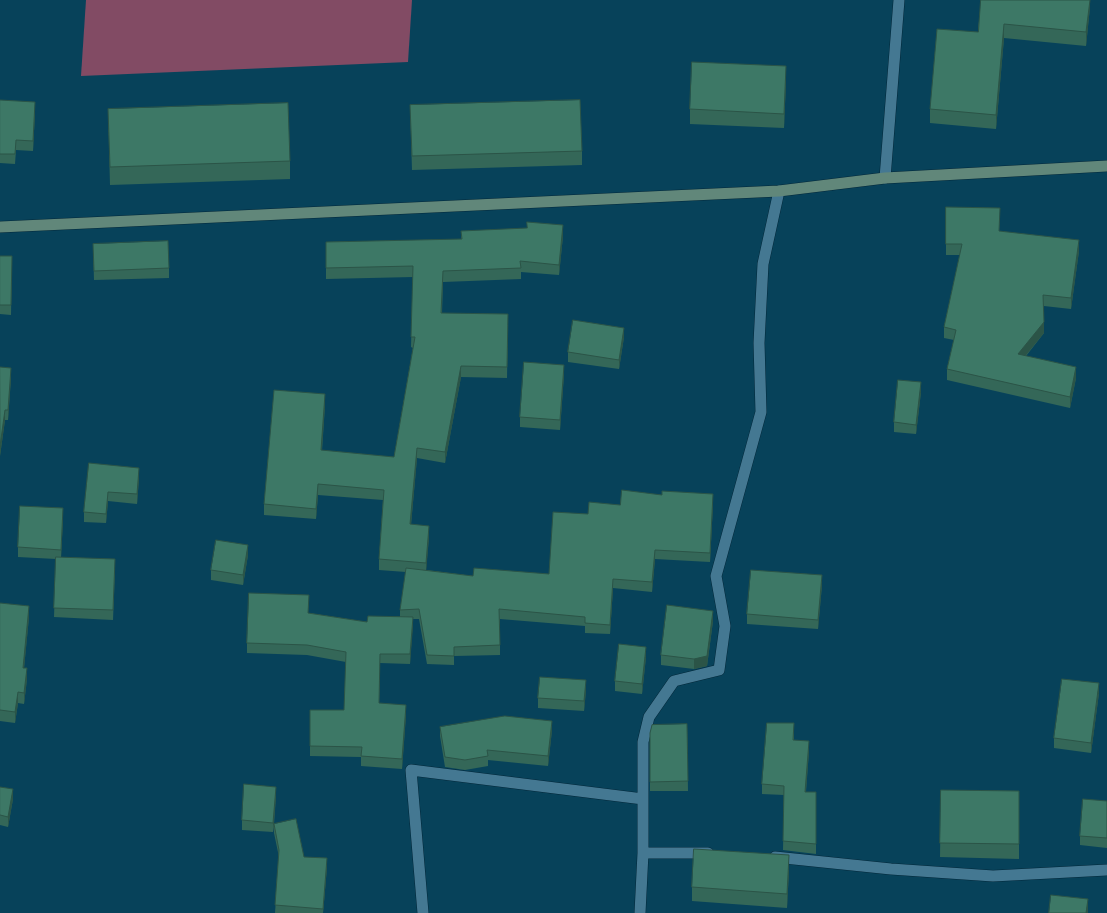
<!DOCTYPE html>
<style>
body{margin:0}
canvas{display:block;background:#07425a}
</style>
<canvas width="1107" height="913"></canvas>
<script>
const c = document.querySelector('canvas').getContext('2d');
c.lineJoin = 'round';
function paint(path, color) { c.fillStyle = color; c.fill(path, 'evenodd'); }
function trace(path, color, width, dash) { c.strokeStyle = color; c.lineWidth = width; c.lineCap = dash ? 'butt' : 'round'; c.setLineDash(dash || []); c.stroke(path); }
paint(new Path2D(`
 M 86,0 L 412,0 L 408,62 L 81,76 Z`), '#824b64');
const minor = new Path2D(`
 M 885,178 L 899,0
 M 643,799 L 643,853 L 708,853
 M 775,857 L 891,869 L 993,876 L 1107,870
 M 423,913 L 411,770 L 643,799 L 643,742 L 649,717 L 674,681 L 719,670 L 725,626 L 716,576 L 761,412 L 759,343 L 763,264 L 779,191
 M 640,913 L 643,853`);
const secondary = new Path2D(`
 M 0,227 L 779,191 L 885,178 L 1107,166`);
trace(minor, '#002739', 12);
trace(secondary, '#002739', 12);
trace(minor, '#447892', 11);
trace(secondary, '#61877a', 11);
paint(new Path2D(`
 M 981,0 L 1090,0 L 1090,7 L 1086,46 L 1004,38 L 996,129 L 930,123 L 930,109 L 978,32 Z
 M 786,81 L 784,128 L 690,124 L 690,109 Z
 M 0,100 L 35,112 L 33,151 L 16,150 L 15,164 L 0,163 Z
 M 410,105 L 582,151 L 582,165 L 412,170 Z
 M 108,109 L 290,161 L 290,179 L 110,185 Z
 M 461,231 L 563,236 L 559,275 L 521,272 L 521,279 L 443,282 L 442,313 L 508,325 L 507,378 L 461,377 L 445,463 L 417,458 L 411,525 L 429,537 L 426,570 L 473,576 L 549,574 L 588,514 L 620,505 L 713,503 L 710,562 L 655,559 L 652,592 L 613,588 L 610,634 L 585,633 L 585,626 L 500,619 L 500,655 L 454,656 L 454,665 L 427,664 L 419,619 L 413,619 L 410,664 L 380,663 L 379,703 L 406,715 L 402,769 L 361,766 L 361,757 L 310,756 L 310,710 L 344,710 L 346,662 L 307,655 L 247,653 L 247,643 L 309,613 L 367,622 L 400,617 L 400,610 L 406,572 L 379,570 L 379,559 L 383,500 L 318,495 L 316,519 L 264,515 L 264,504 L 325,405 L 322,451 L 394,457 L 413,348 L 411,347 L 413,277 L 326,279 L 326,242 L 461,240 Z
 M 1000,231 L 1079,251 L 1071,309 L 1044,306 L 1044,333 L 1026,356 L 1076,378 L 1070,408 L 947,380 L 947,369 L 954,340 L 944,338 L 944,327 L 960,255 L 946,255 L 946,244 Z
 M 93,244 L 169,268 L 169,278 L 94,280 Z
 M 0,256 L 12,256 L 11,315 L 0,314 Z
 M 624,337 L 619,369 L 568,362 L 568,352 Z
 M 0,367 L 11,378 L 8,420 L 5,420 L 0,456 Z
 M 564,374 L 560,430 L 520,427 L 520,417 Z
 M 921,392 L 916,434 L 894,432 L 894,422 Z
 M 89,463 L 139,478 L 137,504 L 108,501 L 106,523 L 84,522 L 84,512 Z
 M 63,518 L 61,557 L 115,569 L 113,620 L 54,617 L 56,559 L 18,557 L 18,547 Z
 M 248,555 L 243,585 L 211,580 L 211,570 Z
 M 822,585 L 818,629 L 747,624 L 747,614 Z
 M 0,603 L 29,617 L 24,668 L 27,679 L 24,704 L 18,703 L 15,723 L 0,721 Z
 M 713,621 L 707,666 L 694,669 L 661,665 L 661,655 Z
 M 646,657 L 642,694 L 615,691 L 615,681 Z
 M 586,690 L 584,711 L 538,708 L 538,698 Z
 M 1099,693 L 1091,753 L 1054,748 L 1054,738 Z
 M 687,724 L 688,791 L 650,791 L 650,733 Z
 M 440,727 L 552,730 L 548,766 L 488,760 L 488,766 L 465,770 L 445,767 L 440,736 Z
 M 794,732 L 794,740 L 809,751 L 806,792 L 816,792 L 816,854 L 783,850 L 784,795 L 762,794 L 762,784 Z
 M 0,787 L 13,799 L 8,827 L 0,825 Z
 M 941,790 L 1019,791 L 1019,859 L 940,857 Z
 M 276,796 L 274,824 L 304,857 L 327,867 L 323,913 L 275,913 L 279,857 L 274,833 L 274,827 L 273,832 L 242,830 L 242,820 Z
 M 1107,801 L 1107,848 L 1080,845 L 1080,836 Z
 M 789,870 L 787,908 L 692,901 L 692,887 Z`), '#346758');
paint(new Path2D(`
 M 1090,0 L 1090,7 L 1086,46 L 1086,32 Z
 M 1004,24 L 1004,38 L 996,129 L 996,115 Z
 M 786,66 L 786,81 L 784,128 L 784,114 Z
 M 35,102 L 35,112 L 33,151 L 33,141 Z
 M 563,225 L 563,236 L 559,275 L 559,265 Z
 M 1079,240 L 1079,251 L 1071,309 L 1071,298 Z
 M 1044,322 L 1044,333 L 1018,365 L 1018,354 Z
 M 624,328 L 624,337 L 619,369 L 619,360 Z
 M 564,365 L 564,374 L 560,430 L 560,420 Z
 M 461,366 L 461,377 L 445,463 L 445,452 Z
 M 1076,367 L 1076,378 L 1070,408 L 1070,397 Z
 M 11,368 L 11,378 L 8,420 L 8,410 Z
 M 921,382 L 921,392 L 916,434 L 916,425 Z
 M 325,394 L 325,405 L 321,461 L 321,450 Z
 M 5,410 L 5,420 L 0,456 L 0,446 Z
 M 417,448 L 417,458 L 410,535 L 410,524 Z
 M 139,468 L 139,478 L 137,504 L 137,494 Z
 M 318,484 L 318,495 L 316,519 L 316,509 Z
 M 108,492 L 108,501 L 106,523 L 106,514 Z
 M 713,494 L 713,503 L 710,562 L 710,553 Z
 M 63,508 L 63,518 L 61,559 L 61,550 Z
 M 429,526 L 429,537 L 426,574 L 426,563 Z
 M 248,545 L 248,555 L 243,585 L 243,575 Z
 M 655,550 L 655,559 L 652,592 L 652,582 Z
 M 822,575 L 822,585 L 818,629 L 818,620 Z
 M 613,579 L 613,588 L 610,634 L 610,625 Z
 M 29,606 L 29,617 L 23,679 L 23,668 Z
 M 713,611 L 713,621 L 707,666 L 694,669 L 694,659 Z
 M 413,617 L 413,627 L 410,664 L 410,654 Z
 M 646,647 L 646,657 L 642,694 L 642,684 Z
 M 27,668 L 27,679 L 24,704 L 24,693 Z
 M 586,680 L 586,690 L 584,711 L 584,701 Z
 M 1099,683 L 1099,693 L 1091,753 L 1091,743 Z
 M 18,692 L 18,703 L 15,723 L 15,712 Z
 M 406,705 L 406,715 L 402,769 L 402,759 Z
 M 552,721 L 552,730 L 548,766 L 548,756 Z
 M 809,741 L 809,751 L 805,802 L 805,792 Z
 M 276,787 L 276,796 L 273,832 L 273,823 Z
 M 13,789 L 13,799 L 8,827 L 8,817 Z
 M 789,855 L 789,870 L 787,908 L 787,894 Z
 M 327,858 L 327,867 L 323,913 L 323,909 Z
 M 1088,899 L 1088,913 L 1086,913 Z`), '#2b5447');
const building = new Path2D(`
 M 981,0 L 1090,0 L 1086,32 L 1004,24 L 996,115 L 930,109 L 937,29 L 978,32 Z
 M 692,62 L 786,66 L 784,114 L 690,109 Z
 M 0,100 L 35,102 L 33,141 L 16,140 L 15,154 L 0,154 Z
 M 580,100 L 582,151 L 412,156 L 410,105 Z
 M 288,103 L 290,161 L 110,167 L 108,109 Z
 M 946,207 L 1000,208 L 999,231 L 1079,240 L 1071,298 L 1043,295 L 1044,322 L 1018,354 L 1076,367 L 1070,397 L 947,369 L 956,330 L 944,327 L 962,244 L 946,244 Z
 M 527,222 L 563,225 L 559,265 L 520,261 L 521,268 L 443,271 L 441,313 L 508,314 L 507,367 L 461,366 L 445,452 L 417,448 L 410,524 L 429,526 L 426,563 L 379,559 L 384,490 L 318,484 L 316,509 L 264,504 L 274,390 L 325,394 L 321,450 L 394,457 L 415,337 L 411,337 L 413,266 L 326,268 L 326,242 L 462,239 L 461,231 L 527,228 Z
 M 168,241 L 169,268 L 94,271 L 93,244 Z
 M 0,256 L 12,256 L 11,305 L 0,305 Z
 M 573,320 L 624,328 L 619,360 L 568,352 Z
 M 524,362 L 564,365 L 560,420 L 520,417 Z
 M 0,367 L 11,368 L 8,410 L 5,410 L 0,446 Z
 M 898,380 L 921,382 L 916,425 L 894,422 Z
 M 89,463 L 139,468 L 137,494 L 108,492 L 106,514 L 84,512 Z
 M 622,490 L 662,495 L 662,491 L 713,494 L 710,553 L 655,550 L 652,582 L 613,579 L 610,625 L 585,623 L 585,617 L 499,609 L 500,645 L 454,647 L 454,656 L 427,655 L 419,609 L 400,610 L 406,568 L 473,576 L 474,568 L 549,574 L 553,512 L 588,514 L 589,502 L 620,505 Z
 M 20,506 L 63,508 L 61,550 L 18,547 Z
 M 216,540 L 248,545 L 243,575 L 211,570 Z
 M 56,557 L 115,559 L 113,610 L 54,608 Z
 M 751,570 L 822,575 L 818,620 L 747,614 Z
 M 249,593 L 309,595 L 308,613 L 367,622 L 368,616 L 413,617 L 410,654 L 380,654 L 379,703 L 406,705 L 402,759 L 361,756 L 362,747 L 310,746 L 310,710 L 344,710 L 346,652 L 307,645 L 247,643 Z
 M 0,603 L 29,606 L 23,668 L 27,668 L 24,693 L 18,692 L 15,712 L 0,710 Z
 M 667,605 L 713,611 L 707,656 L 694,659 L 661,655 Z
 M 619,644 L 646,647 L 642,684 L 615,681 Z
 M 540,677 L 586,680 L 584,701 L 538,698 Z
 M 1062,679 L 1099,683 L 1091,743 L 1054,738 Z
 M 505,716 L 552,721 L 548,756 L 487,750 L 488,756 L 465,760 L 445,757 L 440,727 Z
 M 767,723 L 794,723 L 793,740 L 809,741 L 805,792 L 816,792 L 816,844 L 783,841 L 784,786 L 762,784 Z
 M 687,724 L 688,781 L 650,782 L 650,733 L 652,725 Z
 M 244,784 L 276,787 L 273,823 L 242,820 Z
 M 0,787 L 13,789 L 8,817 L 0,815 Z
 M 941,790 L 1019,791 L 1019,844 L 940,843 Z
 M 1083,799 L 1107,801 L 1107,838 L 1080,836 Z
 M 296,819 L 304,857 L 327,858 L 323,909 L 275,905 L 279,850 L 274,824 Z
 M 694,849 L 789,855 L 787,894 L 692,887 Z
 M 1051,895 L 1088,899 L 1086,913 L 1049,913 Z`);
paint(building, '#3d7866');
trace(building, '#2b5447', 1);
</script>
